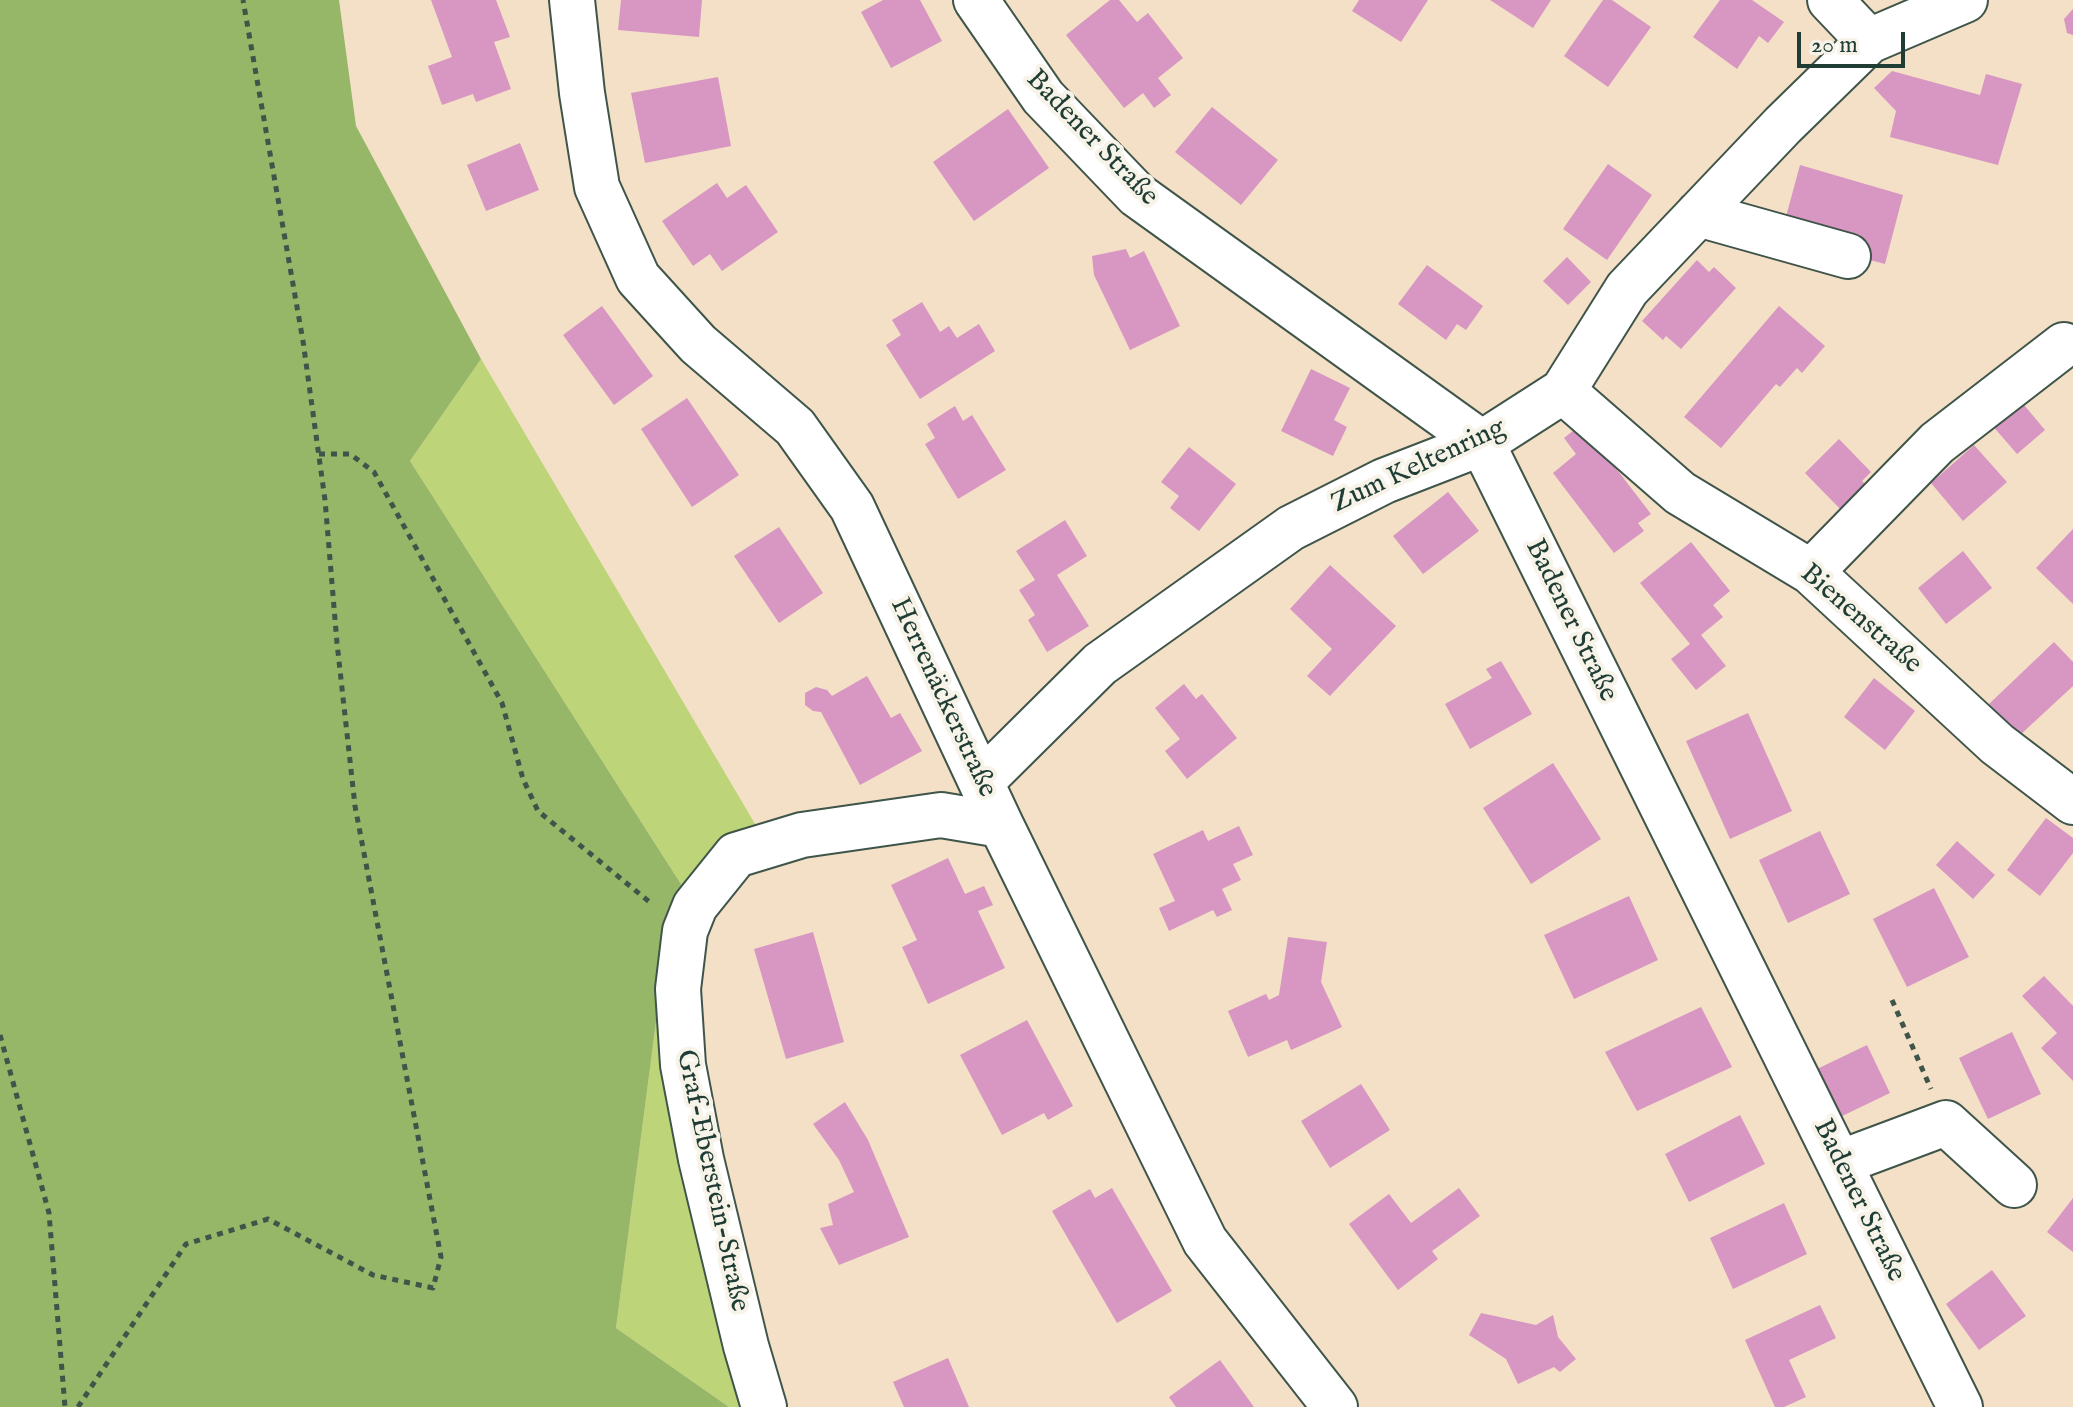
<!DOCTYPE html>
<meta charset="utf-8">
<style>
body{margin:0}
#map{position:relative;width:2073px;height:1407px;overflow:hidden;background:#f3e0c6;font-family:"IM FELL English",serif}
canvas{display:block}
.scale{position:absolute;left:1797px;top:32px;width:108px;height:36px;box-sizing:border-box;border:4px solid #1f3d34;border-top:0;padding-left:10px;font-size:24px;line-height:28px;white-space:nowrap;color:#1f3d34;-webkit-text-stroke:6px #f7f3e8;paint-order:stroke}
</style>
<div id="map">
<canvas width="2073" height="1407"></canvas>
<div class="scale">20 m</div>
</div>
<script>
const c = document.querySelector('canvas').getContext('2d');
c.lineJoin = 'round';
function paint(path, color) { c.fillStyle = color; c.fill(path, 'evenodd'); }
function trace(path, color, width, dash) { c.strokeStyle = color; c.lineWidth = width; c.lineCap = dash ? 'butt' : 'round'; c.setLineDash(dash || []); c.stroke(path); }
function drawText(font, color, halo, rows, align = 'center') {
  c.font = font + ' "IM FELL English",serif'; c.lineWidth = 8; c.setLineDash([]); c.textBaseline = 'middle'; c.strokeStyle = halo; c.fillStyle = color; for (const [text, x, y, turn = 0] of rows) {
    c.save(); c.translate(x, y); c.rotate((+turn || 0) * Math.PI / 180); c.textAlign = isNaN(turn) ? turn : align; if (halo) c.strokeText(text, 0, 0); c.fillText(text, 0, 0); c.restore();
  }
}
paint(new Path2D(`
 M 481,359 L 768,846 L 695,906 L 410,461 Z
 M 659,999 L 765,1407 L 729,1407 L 616,1328 Z`), '#bdd478');
paint(new Path2D(`
 M 0,0 L 339,0 L 356,126 L 481,359 L 410,461 L 695,906 L 659,999 L 616,1328 L 729,1407 L 0,1407 Z`), '#96b668');
paint(new Path2D(`
 M 431,0 L 496,0 L 510,37 L 494,42 L 511,89 L 476,102 L 473,94 L 442,105 L 428,66 L 452,57 Z
 M 621,0 L 702,0 L 699,37 L 618,30 Z
 M 883,0 L 920,0 L 942,41 L 891,68 L 861,12 Z
 M 1110,0 L 1119,0 L 1137,22 L 1148,13 L 1183,58 L 1158,78 L 1171,95 L 1154,108 L 1143,93 L 1124,108 L 1066,35 Z
 M 1359,0 L 1428,0 L 1401,42 L 1352,11 Z
 M 1490,0 L 1551,0 L 1533,28 Z
 M 1603,0 L 1612,0 L 1651,27 L 1608,87 L 1564,56 Z
 M 1720,0 L 1752,0 L 1784,22 L 1768,43 L 1759,36 L 1737,69 L 1693,37 Z
 M 2073,9 L 2073,35 L 2067,33 L 2064,19 Z
 M 1892,71 L 1980,95 L 1986,74 L 2022,84 L 1998,165 L 1890,137 L 1896,111 L 1874,88 Z
 M 718,77 L 731,146 L 645,163 L 631,93 Z
 M 1212,107 L 1278,160 L 1241,205 L 1175,152 Z
 M 1008,109 L 1049,168 L 974,221 L 933,162 Z
 M 520,143 L 539,190 L 486,211 L 467,165 Z
 M 1608,164 L 1652,195 L 1607,260 L 1563,229 Z
 M 1800,165 L 1903,195 L 1885,264 L 1858,257 L 1784,224 Z
 M 717,183 L 727,198 L 746,185 L 778,232 L 722,271 L 710,254 L 693,266 L 662,221 Z
 M 1126,249 L 1130,258 L 1144,251 L 1180,326 L 1130,350 L 1094,275 L 1092,256 Z
 M 1567,257 L 1591,282 L 1568,305 L 1543,281 Z
 M 1697,260 L 1709,272 L 1714,267 L 1736,288 L 1681,349 L 1666,336 L 1663,340 L 1642,321 Z
 M 1427,265 L 1483,306 L 1466,330 L 1457,324 L 1446,340 L 1398,304 Z
 M 922,302 L 940,332 L 949,326 L 957,338 L 979,324 L 995,351 L 920,399 L 886,345 L 901,335 L 892,320 Z
 M 602,306 L 653,376 L 614,405 L 563,335 Z
 M 1779,306 L 1825,346 L 1802,373 L 1797,368 L 1780,387 L 1776,384 L 1721,448 L 1684,417 Z
 M 1311,369 L 1350,388 L 1334,420 L 1347,427 L 1333,456 L 1281,431 Z
 M 687,398 L 739,475 L 692,507 L 641,429 Z
 M 2019,399 L 2045,430 L 2017,454 L 1991,424 Z
 M 955,406 L 963,421 L 972,415 L 1006,470 L 958,499 L 925,444 L 935,438 L 927,424 Z
 M 1582,424 L 1651,514 L 1638,523 L 1644,531 L 1614,553 L 1553,473 L 1576,454 L 1564,438 Z
 M 1839,439 L 1871,472 L 1862,481 L 1870,489 L 1845,514 L 1805,473 Z
 M 1974,445 L 2007,482 L 1963,521 L 1931,483 Z
 M 1189,447 L 1236,484 L 1199,531 L 1170,508 L 1179,496 L 1161,482 Z
 M 1448,492 L 1479,531 L 1423,574 L 1393,536 Z
 M 1065,520 L 1087,556 L 1057,575 L 1089,626 L 1047,652 L 1028,620 L 1035,615 L 1019,590 L 1035,580 L 1016,551 Z
 M 779,527 L 823,593 L 779,623 L 734,556 Z
 M 2073,529 L 2073,604 L 2036,568 Z
 M 1691,542 L 1730,591 L 1713,605 L 1723,617 L 1701,635 L 1726,666 L 1696,690 L 1671,659 L 1690,644 L 1640,583 Z
 M 1963,551 L 1992,588 L 1946,624 L 1918,588 Z
 M 1330,565 L 1396,626 L 1330,696 L 1307,676 L 1332,649 L 1290,609 Z
 M 2054,642 L 2073,662 L 2073,686 L 2019,736 L 1989,704 Z
 M 1501,661 L 1532,714 L 1470,749 L 1445,704 L 1492,678 L 1486,669 Z
 M 867,676 L 891,718 L 900,713 L 922,751 L 860,785 L 821,712 L 813,711 L 805,705 L 805,693 L 816,687 L 827,690 L 832,696 Z
 M 1874,678 L 1915,711 L 1885,750 L 1844,717 Z
 M 1184,684 L 1196,699 L 1202,694 L 1237,738 L 1187,779 L 1165,751 L 1180,739 L 1155,708 Z
 M 1748,713 L 1792,811 L 1730,839 L 1686,741 Z
 M 1553,763 L 1601,839 L 1531,884 L 1483,808 Z
 M 2046,818 L 2073,838 L 2073,853 L 2040,896 L 2007,870 Z
 M 1239,826 L 1253,855 L 1233,864 L 1241,880 L 1222,889 L 1232,910 L 1217,917 L 1213,910 L 1169,931 L 1159,908 L 1175,901 L 1153,854 L 1203,830 L 1208,841 Z
 M 1820,831 L 1850,894 L 1788,923 L 1759,860 Z
 M 1957,841 L 1995,875 L 1973,899 L 1936,865 Z
 M 948,858 L 965,894 L 984,886 L 993,905 L 978,911 L 1005,968 L 928,1004 L 902,947 L 917,940 L 891,885 Z
 M 1934,888 L 1969,957 L 1907,987 L 1873,919 Z
 M 1629,896 L 1658,960 L 1574,999 L 1544,935 Z
 M 813,932 L 844,1042 L 786,1059 L 754,949 Z
 M 1288,937 L 1327,942 L 1321,982 L 1342,1027 L 1291,1050 L 1287,1040 L 1248,1057 L 1228,1011 L 1266,994 L 1269,1000 L 1279,995 Z
 M 2044,976 L 2073,1006 L 2073,1081 L 2041,1048 L 2057,1033 L 2022,996 Z
 M 1701,1007 L 1732,1067 L 1637,1111 L 1605,1052 Z
 M 1027,1020 L 1073,1106 L 1048,1120 L 1044,1113 L 1002,1135 L 960,1055 Z
 M 2012,1032 L 2041,1094 L 1988,1119 L 1959,1058 Z
 M 1867,1045 L 1890,1093 L 1838,1118 L 1815,1070 Z
 M 1361,1084 L 1390,1130 L 1330,1168 L 1301,1121 Z
 M 845,1102 L 868,1140 L 909,1237 L 839,1265 L 820,1228 L 833,1225 L 828,1204 L 854,1192 L 839,1160 L 813,1124 Z
 M 1740,1115 L 1765,1164 L 1689,1202 L 1665,1154 Z
 M 1112,1188 L 1172,1291 L 1117,1323 L 1052,1211 L 1090,1189 L 1095,1198 Z
 M 1459,1188 L 1480,1216 L 1432,1251 L 1438,1259 L 1398,1290 L 1349,1224 L 1389,1194 L 1411,1223 Z
 M 2073,1198 L 2073,1252 L 2047,1232 Z
 M 1784,1203 L 1807,1254 L 1733,1289 L 1710,1238 Z
 M 1992,1270 L 2026,1316 L 1979,1350 L 1946,1304 Z
 M 1820,1305 L 1836,1338 L 1789,1360 L 1806,1397 L 1784,1407 L 1775,1407 L 1745,1340 Z
 M 1481,1313 L 1536,1325 L 1553,1315 L 1558,1337 L 1576,1359 L 1560,1372 L 1554,1367 L 1518,1384 L 1506,1359 L 1469,1335 Z
 M 948,1358 L 969,1407 L 904,1407 L 893,1382 Z
 M 1220,1360 L 1254,1407 L 1176,1407 L 1169,1397 Z`), '#d896c2');
const minor = new Path2D(`
 M 572,0 L 582,93 L 597,187 L 638,278 L 698,344 L 795,427 L 852,507 L 1001,825 L 1205,1241 L 1335,1407
 M 976,0 L 1043,97 L 1137,195 L 1482,443 L 1960,1407
 M 1830,0 L 1869,41
 M 1698,214 L 1848,256
 M 1563,391 L 1680,493 L 1811,572 L 1997,744 L 2073,802
 M 1811,572 L 1937,443 L 2064,345
 M 982,781 L 1100,664 L 1291,528 L 1384,481 L 1482,443 L 1563,391 L 1627,289 L 1783,125 L 1869,41 L 1965,0
 M 1839,1163 L 1946,1123 L 2014,1185
 M 764,1407 L 746,1346 L 701,1159 L 683,1065 L 678,989 L 685,931 L 695,906 L 736,855 L 802,835 L 941,815 L 1001,825`);
trace(minor, '#3f554a', 48);
trace(new Path2D(`
 M 319,454 L 350,454 L 374,472 L 502,703 L 523,779 L 538,811 L 652,904
 M 1892,1000 L 1931,1089
 M 0,1035 L 49,1213 L 65,1407
 M 78,1407 L 186,1244 L 268,1219 L 373,1275 L 433,1288 L 441,1257 L 355,806 L 337,643 L 325,500 L 303,341 L 243,0`), '#3f554a', 5, [6, 6]);
trace(minor, '#fff', 44);
drawText('28px', '#1f3d34', '#f7f3e8', [
 ["Badener Straße",1091,139,46],
 ["Zum Keltenring",1419,467,-25],
 ["Bienenstraße",1860,620,41],
 ["Badener Straße",1570,621,64],
 ["Herrenäckerstraße",942,698,65],
 ["Graf-Eberstein-Straße",711,1181,78],
 ["Badener Straße",1858,1201,64]
]);
</script>
